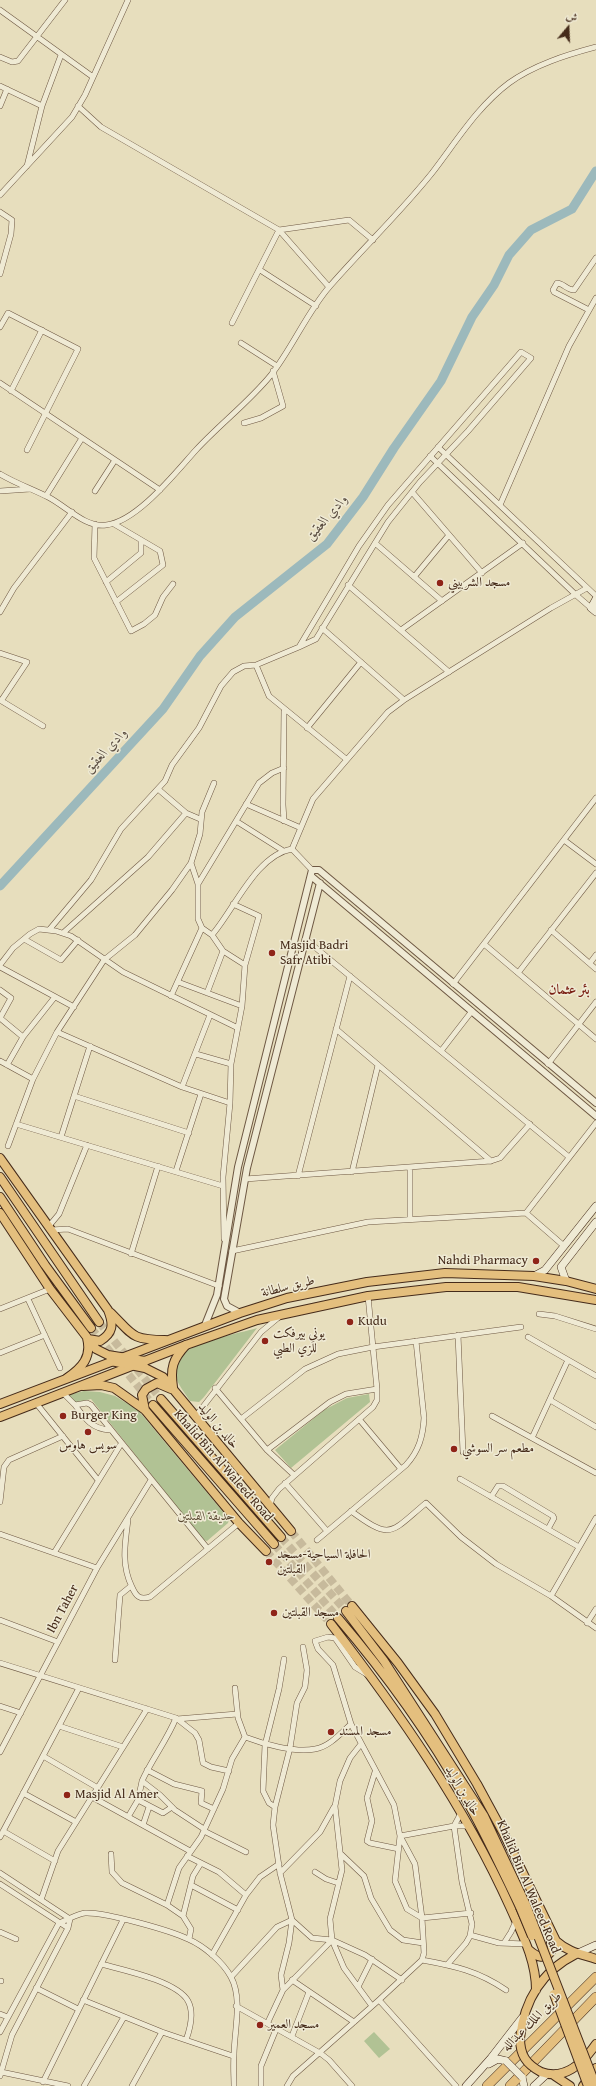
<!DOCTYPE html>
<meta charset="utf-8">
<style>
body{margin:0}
#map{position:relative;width:596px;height:2086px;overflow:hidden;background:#e7debd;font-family:"Gentium Book Plus",Amiri,serif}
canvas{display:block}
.north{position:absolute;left:548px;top:8px;width:40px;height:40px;-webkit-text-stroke:3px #efead4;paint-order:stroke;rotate:19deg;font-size:11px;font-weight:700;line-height:16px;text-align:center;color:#452b1a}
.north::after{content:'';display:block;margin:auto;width:14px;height:18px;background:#452b1a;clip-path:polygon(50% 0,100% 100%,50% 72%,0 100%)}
</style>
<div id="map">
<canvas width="596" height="2086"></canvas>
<div class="north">ش</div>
</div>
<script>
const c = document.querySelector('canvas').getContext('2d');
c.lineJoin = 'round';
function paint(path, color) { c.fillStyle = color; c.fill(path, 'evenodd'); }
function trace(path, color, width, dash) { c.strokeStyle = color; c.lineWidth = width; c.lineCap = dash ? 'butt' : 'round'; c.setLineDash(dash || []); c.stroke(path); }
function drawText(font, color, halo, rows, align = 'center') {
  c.font = font + ' "Gentium Book Plus",Amiri,serif'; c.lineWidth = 3; c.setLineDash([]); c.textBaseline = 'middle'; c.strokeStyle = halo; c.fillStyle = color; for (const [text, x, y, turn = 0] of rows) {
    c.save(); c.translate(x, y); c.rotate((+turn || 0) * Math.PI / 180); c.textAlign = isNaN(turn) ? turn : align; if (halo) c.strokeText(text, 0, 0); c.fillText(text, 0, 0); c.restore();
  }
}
paint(new Path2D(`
 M 257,1328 L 204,1397 L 199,1402 L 190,1401 C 185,1393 177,1384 175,1374 C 174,1368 180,1356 185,1352 C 203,1340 236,1334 257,1328 Z
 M 84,1391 L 100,1392 L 115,1396 L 138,1410 L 229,1519 L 228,1523 L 207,1541 L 203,1540 L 91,1399 L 75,1403 L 68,1395 Z
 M 369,1394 L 370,1402 L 291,1468 L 275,1450 L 324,1410 L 347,1398 Z
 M 374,2032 L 390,2049 L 379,2058 L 364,2041 Z`), '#b1c294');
trace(new Path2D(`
 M 0,886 L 163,709 L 200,656 L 235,617 L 327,544 L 363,497 L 394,448 L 441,381 L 472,317 L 494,285 L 509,255 L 531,230 L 572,209 L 596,171`), '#9cb9bc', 9);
trace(new Path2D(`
 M 99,1322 L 161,1399
 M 91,1328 L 153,1405
 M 291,1531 L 352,1606
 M 281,1537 L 346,1611
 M 274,1544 L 338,1618
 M 266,1551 L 331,1624`), '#c7ba9c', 8, [8, 4]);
const minor = new Path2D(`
 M 0,10 L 93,77
 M 0,57 L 12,62 L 18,61 L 65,0
 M 0,86 L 42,106
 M 0,106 L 7,89
 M 78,106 L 101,127 L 279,230 L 329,287
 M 27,166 L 42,106 L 61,55
 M 0,195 L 72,117 L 85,95 L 128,0
 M 0,212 L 12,220 L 11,234 L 0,274
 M 260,270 L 316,306
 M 589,310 L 554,292 L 553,290 L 557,283 C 563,283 567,290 574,290 L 596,258
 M 232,323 L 279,230 L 349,220 L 373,240
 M 0,327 L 8,313 L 78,349 L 27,450
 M 241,343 L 277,366
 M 521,352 L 531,358 L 468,431 L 420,482 L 388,522 L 316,639 L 299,647 L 359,546 L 388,505 Z
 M 0,383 L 160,490
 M 11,391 L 42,330
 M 244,423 L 261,418 L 283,406 L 273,371
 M 438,447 L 596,596
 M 430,456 L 576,595 L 591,608 L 596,606
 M 0,474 C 15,483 32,489 48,497 C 66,506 85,528 106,525 C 137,522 176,472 196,450 C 220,424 249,402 271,375 C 293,347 307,312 330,286 C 363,248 400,213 432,173 C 456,142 477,107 509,83 C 534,65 566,55 596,47
 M 0,491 L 30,489
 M 95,491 L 115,460
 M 412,492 L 482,573
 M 46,496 L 82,438
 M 500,505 L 569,346 L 596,298
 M 95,524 L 94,558 L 131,631 L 144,624 L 155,615 L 163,597 L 173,584
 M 114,524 L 160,551 L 163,565 L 116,602
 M 375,543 L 442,601
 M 414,577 L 449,535
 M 106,582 L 141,553 L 141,540
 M 348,585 L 449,672
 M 0,612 L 14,588 L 72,512
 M 322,628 L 404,700
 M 401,630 L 523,543
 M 0,653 L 27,662 L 1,701
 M 256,665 L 269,696 L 346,759
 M 0,700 L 43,726
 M 307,728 L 361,662
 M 214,783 L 202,812 L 200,834 L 191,863 L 198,884 L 198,919 L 202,928 L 212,935 C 234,910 256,855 292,849
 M 158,789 L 186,813 L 200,819
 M 246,804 L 301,828
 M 236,821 L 282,850
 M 284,821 L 283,805 L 284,711
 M 564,840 L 596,864
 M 312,870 L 292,849 L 313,799 L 388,712 L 404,700 L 551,608 L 587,588
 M 198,884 L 259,783 L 272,773 L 284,768
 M 49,930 L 91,880 L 121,829 L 165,781 L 172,765 L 199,728 L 221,686 L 233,672 L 244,666 L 256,665 L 299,647
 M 551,930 L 596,969
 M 63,933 L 148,857 L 186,813
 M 212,935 L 223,951 L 245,965
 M 24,939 L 61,960 L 78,940
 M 305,939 L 569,1157
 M 484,944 L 596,1039
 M 590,963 L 596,955
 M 0,965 L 13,948 L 30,934 L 39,929 L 56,931 L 71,936 L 123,972 L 238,1028
 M 0,967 L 74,1007
 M 518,973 L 596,873
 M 178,982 L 242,1006
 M 453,984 L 596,798
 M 0,990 L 11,998 L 0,1018
 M 207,993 L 223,951
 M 171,996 L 202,928
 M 210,1015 L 182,1087 L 230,1103 L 223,1177 L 224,1239
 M 0,1018 L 23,1037
 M 336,1029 L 491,1161
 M 57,1032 L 182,1087
 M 441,1051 L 472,1011
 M 196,1054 L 231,1064
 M 0,1061 L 33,1079 L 57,1032 L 104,960 L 135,935 L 172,890 L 191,863
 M 548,1064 L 596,1002
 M 7,1065 L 23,1037 L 54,998
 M 74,1096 L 189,1133
 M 230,1103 L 231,1064 L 242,1006 L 245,965 L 259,916 L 233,904
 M 16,1124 L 223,1186
 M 61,1137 L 90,1046
 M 8,1146 L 33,1079
 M 410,1168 L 410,1219
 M 176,1171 L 201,1094
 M 352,1172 L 378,1065
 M 298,1176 L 350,976
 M 245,1179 L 491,1161 L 500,1158 L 530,1124
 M 526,1213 L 596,1123
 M 49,1226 L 59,1214 L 87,1145
 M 51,1230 L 68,1229 L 219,1286
 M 232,1251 L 368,1222 L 526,1213 L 564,1246
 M 131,1254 L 158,1166
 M 28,1299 L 60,1368
 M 0,1309 L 50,1289
 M 539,1314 L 555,1316 L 596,1329
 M 458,1335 L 463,1452
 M 528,1337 L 596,1376
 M 0,1353 L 45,1335
 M 215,1388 L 267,1450 L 294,1475
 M 63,1393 L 75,1405 L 87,1403 L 91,1405 L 208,1549
 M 550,1400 L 596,1427
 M 36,1403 L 98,1480
 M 75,1405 C 85,1419 92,1429 110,1430
 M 492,1416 L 596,1473
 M 195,1417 L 261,1332 L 279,1317
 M 241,1419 L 305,1369 L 338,1354 L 373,1347 L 521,1327
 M 359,1419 L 401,1469
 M 532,1438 L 568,1360
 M 267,1450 L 330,1402 L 346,1394 L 377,1389
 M 460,1479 L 579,1547
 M 285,1483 L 327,1531
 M 491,1497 L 498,1486 L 503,1486 L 553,1516 L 554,1518 L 548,1529
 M 0,1502 L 4,1467 L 9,1460 L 63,1436
 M 270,1506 L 272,1498 L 279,1489 L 373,1407 L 377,1400 L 377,1389 L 368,1296
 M 351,1511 C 392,1541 390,1533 426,1503 L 461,1537 L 496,1564 L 551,1596 L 596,1628
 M 128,1520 C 125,1543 121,1565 132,1587 C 136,1596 139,1600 150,1597 L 239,1523
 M 0,1534 L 97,1568
 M 317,1540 L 406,1465 C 419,1451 423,1436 424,1418 L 416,1341
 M 54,1553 L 121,1444
 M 551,1596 L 596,1518
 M 0,1620 L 58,1642
 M 587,1623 L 596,1609
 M 303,1647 L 307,1670 L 305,1687 L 297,1703 L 290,1748 L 275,1807 L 273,1825 L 280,1873 L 292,1920 L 312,1938 L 332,1940 L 365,1955 L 402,1980
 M 115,1660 L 120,1595 L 131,1586
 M 0,1663 L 176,1718 L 195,1733 L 199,1740 L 203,1763 L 211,1767 L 229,1771
 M 368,1675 L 355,1667 L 335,1638 L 328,1637 L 315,1641 L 318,1649 L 333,1665 L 351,1724 L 394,1805 L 400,1836 L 415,1864 L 422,1918 L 424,1953 L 422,1960 L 379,2000 L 456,2086
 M 0,1706 L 21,1713
 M 176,1718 C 167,1740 152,1759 142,1781 L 160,1795 L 175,1810 L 204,1829
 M 177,1719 L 237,1714
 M 59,1726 L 123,1747
 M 245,1737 C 263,1744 295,1753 315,1749 C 329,1747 341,1733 351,1724
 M 361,1744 L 350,1758 L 340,1781 L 335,1806 L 342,1870 L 330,1919 L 332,1940 L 344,1968 L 372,2006
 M 0,1752 L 97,1568 L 151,1480
 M 43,1756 L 98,1788
 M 147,1770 L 174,1784 L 202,1791 L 201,1803 L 214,1809
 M 375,1772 L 367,1798 L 372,1821 L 367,1841 L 370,1843 L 399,1849
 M 23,1793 L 76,1822
 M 92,1797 L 190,1851
 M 138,1800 L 163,1813 L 172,1807
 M 275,1807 L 269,1803 L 263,1791 L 265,1745 L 279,1689 L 284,1659
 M 128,1817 L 138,1800 L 142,1781
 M 143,1825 L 149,1807
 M 469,1826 L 454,1826 L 400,1836 L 395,1881 L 407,1909 L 422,1918 L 471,1913
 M 3,1831 L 55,1861
 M 204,1831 L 246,1852
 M 0,1837 L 79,1688
 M 111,1854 L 112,1872 L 122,1883 L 167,1905 L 183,1916 L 191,1929 L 189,1939
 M 341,1854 L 364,1876 L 371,1898 L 390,1930 L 403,1940 L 423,1943
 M 187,1856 L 219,1872 L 246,1895
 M 315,1872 L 326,1879 L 338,1883
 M 0,1873 L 70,1919 L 68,1928 L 12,2035 L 0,2076
 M 280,1873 L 320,1832 L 334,1807
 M 0,1884 L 68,1928
 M 191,1885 L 238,1910
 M 41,1900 L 58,1851 L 147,1709
 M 167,1905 L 179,1868 L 201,1837 L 223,1789 L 232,1759 L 245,1737 L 238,1718 L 235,1688
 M 183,1916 L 193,1876 L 201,1863
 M 0,1932 L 16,1939
 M 470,1935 L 499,1943 L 526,1944
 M 504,1943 L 511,1932 L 516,1921
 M 212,1955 L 246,1895 L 260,1877 L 279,1864
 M 422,1960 C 455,1966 478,1971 506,1990
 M 101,1964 C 123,1970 177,1981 188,2001 C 194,2012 190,2029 186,2040
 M 447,1965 L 466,1943 L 470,1936 L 472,1924 L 462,1882 L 454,1826 L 461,1813
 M 231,1977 L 277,1927 L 292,1920
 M 292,1980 L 354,2022
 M 0,1981 L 1,1981
 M 358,1987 L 372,1959
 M 36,1988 L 78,2009
 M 283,1990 L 281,1975 L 289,1943 L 292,1920
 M 83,2000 L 162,2032 L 233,2056
 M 236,2006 L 320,2053 L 329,2060 L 352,2086
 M 0,2014 L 8,2017
 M 268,2022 L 283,1990 L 332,1940
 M 0,2032 L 59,1923 C 67,1920 77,1914 85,1913 C 105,1912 169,1930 188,1939 C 204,1946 223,1962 231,1977 C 243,1999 234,2032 234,2055 C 233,2066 234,2076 234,2086
 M 292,2036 L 309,1992
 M 1,2072 L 68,2086
 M 43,2082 L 123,1920
 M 84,2086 L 124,2017
 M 132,2086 L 162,2032
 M 261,2086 L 261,2066 L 277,2027
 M 287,2086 L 293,2076 L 379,2000`);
const tertiary = new Path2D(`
 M 311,876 L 596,1116
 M 240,1313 L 227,1306 L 224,1299 L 247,1168 L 320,883
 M 205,1325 L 217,1295 L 238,1167 L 312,870 L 319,870 L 596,1103`);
const secondary = new Path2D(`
 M 596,599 L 591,608 L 596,612
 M 534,1276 L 545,1270 L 596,1206
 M 566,1281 L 561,1267 L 596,1222
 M 576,1954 L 596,1945
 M 489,2064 L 498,2059 L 506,2061
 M 522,2077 L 524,2086
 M 466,2086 L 491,2058 L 522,2018
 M 534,2086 L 547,2074`);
const primary = new Path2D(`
 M 0,1404 L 240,1313 L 287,1298 L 367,1282 L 445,1273 L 534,1276 L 566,1281 L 596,1289
 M 0,1417 L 186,1345 L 257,1320 L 368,1296 L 446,1287 L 518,1287 L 596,1300
 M 555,2076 L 570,2086
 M 583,2086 L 596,2068`);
const trunk = new Path2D(`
 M 0,1158 L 108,1310 C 114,1325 113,1333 100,1341 L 88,1339
 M 0,1177 L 99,1322
 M 0,1197 L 45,1265 L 91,1328
 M 0,1213 L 50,1289 L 96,1349 L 108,1355 L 145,1361
 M 111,1313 C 133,1335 131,1340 165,1340
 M 111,1361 L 145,1368 L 163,1377 L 291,1531
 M 67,1378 C 82,1368 92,1357 87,1338
 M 83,1386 L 101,1385 L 114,1388 L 145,1410 L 239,1523 L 266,1551
 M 173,1387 C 170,1368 173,1359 186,1345
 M 161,1399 L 281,1537
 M 153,1405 L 274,1544
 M 145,1410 L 142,1395 L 146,1389 L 157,1383 L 171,1389
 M 352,1606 L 398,1663 L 435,1714 L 477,1784 L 503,1832 L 556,1941 C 568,1952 581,1954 596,1959
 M 346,1611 L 384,1661 L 484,1816 L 526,1905
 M 338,1618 C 385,1673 428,1732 464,1796 C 485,1832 502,1870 520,1907
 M 331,1624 C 399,1712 464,1805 510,1907 C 522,1934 536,1960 536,1990
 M 529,1950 C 537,1957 545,1961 552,1950 L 550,1934
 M 520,2038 C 524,2001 542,1971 576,1954
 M 541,2072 C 565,2081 583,2063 596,2044`);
const motorway = new Path2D(`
 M 487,2086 L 596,1977
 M 510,2086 L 596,1997`);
trace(minor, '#6e5843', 6);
trace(tertiary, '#6e5843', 8);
trace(secondary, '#452b1a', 8);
trace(primary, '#452b1a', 10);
trace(trunk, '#452b1a', 10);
trace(motorway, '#452b1a', 10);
trace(minor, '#efead4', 5);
trace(tertiary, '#efead4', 6);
trace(secondary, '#efead4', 7);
trace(primary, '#e4bf7e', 8);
trace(trunk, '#e4bf7e', 8);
trace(motorway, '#e4bf7e', 9);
const secondaryBridge = new Path2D(`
 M 506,2061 L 522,2077`);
const trunkBridge = new Path2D(`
 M 526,1905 L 596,2086
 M 520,1907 L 532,1936
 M 554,1994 L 588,2086
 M 520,2038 C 520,2055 526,2064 541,2072`);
trace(secondaryBridge, '#452b1a', 8, []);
trace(trunkBridge, '#452b1a', 10, []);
trace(secondaryBridge, '#efead4', 7);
trace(trunkBridge, '#e4bf7e', 8);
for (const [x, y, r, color] of [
 [440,583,4,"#8f2418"],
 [272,953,4,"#8f2418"],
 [536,1261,4,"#8f2418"],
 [350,1322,4,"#8f2418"],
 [265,1341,4,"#8f2418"],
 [63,1416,4,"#8f2418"],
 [88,1432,4,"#8f2418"],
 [454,1449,4,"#8f2418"],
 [269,1562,4,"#8f2418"],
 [274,1613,4,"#8f2418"],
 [331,1732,4,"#8f2418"],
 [67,1795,4,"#8f2418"],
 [260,2025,4,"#8f2418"]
]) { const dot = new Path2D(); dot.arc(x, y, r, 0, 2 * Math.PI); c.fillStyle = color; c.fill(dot); trace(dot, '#efead4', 1.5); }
drawText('13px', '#452b1a', '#efead4', [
 ["مسجد الشربيني",448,583],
 ["Masjid Badri",280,946],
 ["Safr Atibi",280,961],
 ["Nahdi Pharmacy",528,1261,"right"],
 ["Kudu",358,1322],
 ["يوني بيرفكت",273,1334],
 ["للزي الطبي",273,1349],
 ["Burger King",71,1416],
 ["سويس هاوس",88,1446,"center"],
 ["مطعم سر السوشي",462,1449],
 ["الحافلة السياحية-مسجد",277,1555],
 ["القبلتين",277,1570],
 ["مسجد القبلتين",282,1613],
 ["مسجد المسند",339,1732],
 ["Masjid Al Amer",75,1795],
 ["مسجد العمير",268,2025]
], 'left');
drawText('13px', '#452b1a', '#efead4', [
 ["طريق سلطانة",288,1287,-14],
 ["خالد بن الوليد",218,1426,50],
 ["Khalid Bin Al Waleed Road",223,1466,49],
 ["Ibn Taher",63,1609,-62],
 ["خالد بن الوليد",462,1791,59],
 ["Khalid Bin Al Waleed Road",528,1887,67],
 ["طريق الملك عبدالله",532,2022,-45]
]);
drawText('italic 13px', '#5b4932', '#efead4', [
 ["حدیقة القبلتین",206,1517]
]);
drawText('italic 14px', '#5b4e42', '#efead4', [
 ["وادي العقيق",327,518,-49],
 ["وادي العقيق",106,751,-47]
]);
drawText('bold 14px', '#7a1f14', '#efead4', [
 ["بئر عثمان",569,990]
]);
</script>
